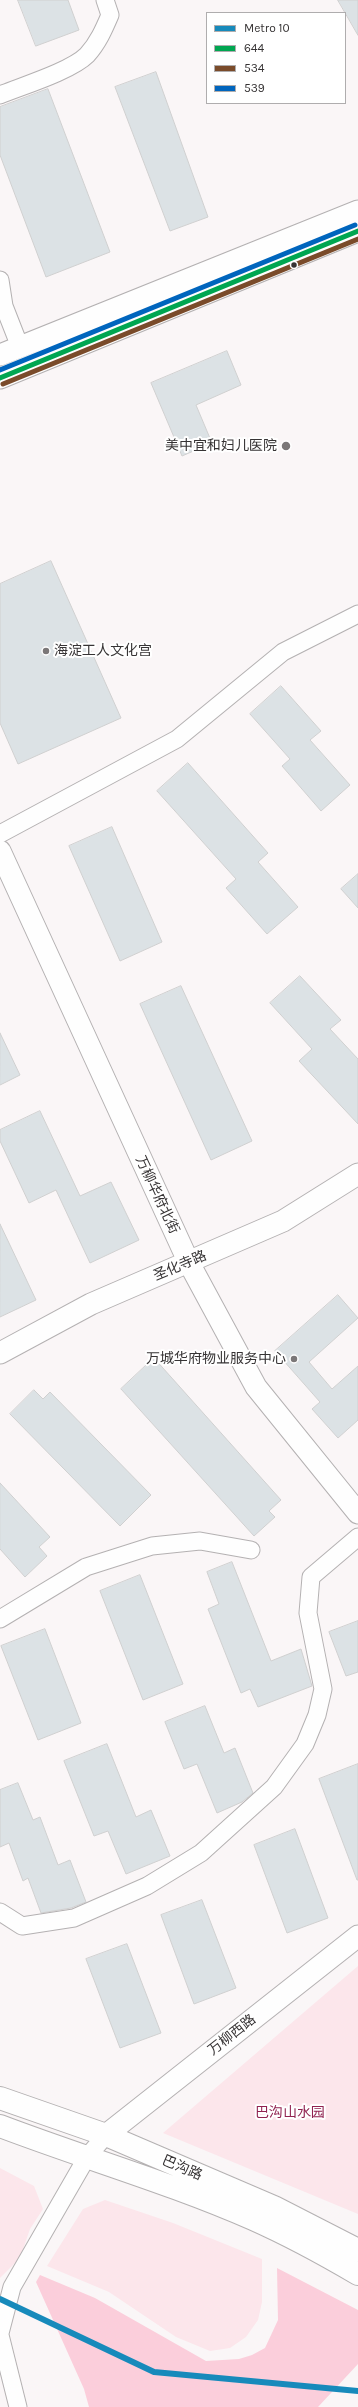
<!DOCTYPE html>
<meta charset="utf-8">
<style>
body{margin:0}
#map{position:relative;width:358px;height:2407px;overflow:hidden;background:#faf6f7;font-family:Karla,sans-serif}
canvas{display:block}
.legend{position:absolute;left:206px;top:12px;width:140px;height:92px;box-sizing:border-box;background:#fff;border:1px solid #afadae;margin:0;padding:5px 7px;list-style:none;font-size:12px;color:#363334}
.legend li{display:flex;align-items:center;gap:8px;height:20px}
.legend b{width:20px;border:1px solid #afadae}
</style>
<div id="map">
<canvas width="358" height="2407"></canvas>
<ul class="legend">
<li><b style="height:5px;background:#178abb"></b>Metro 10</li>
<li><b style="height:5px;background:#00a651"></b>644</li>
<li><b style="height:5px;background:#7a4b2a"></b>534</li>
<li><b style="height:5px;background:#0065bd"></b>539</li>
</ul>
</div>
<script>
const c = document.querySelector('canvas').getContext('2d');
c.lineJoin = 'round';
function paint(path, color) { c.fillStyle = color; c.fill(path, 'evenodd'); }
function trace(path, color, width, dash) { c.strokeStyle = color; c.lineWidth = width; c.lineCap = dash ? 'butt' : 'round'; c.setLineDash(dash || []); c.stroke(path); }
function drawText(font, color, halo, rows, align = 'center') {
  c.font = font + ' Karla,"Noto Sans SC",sans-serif'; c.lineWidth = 4; c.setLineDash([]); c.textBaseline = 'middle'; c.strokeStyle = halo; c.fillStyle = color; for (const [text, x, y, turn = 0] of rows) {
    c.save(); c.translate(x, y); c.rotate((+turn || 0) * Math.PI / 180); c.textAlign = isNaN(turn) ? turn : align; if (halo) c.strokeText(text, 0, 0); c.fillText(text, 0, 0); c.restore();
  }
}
paint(new Path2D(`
 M 358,1966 L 358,2214 L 163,2133 Z
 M 0,2168 L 34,2186 L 43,2209 L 30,2229 L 20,2258 L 0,2278 Z
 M 105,2200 L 173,2223 L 262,2259 L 262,2302 L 258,2320 L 246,2337 L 230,2348 L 210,2351 L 176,2337 L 109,2292 L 47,2266 L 83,2209 Z`), '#fce6eb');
paint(new Path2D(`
 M 277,2268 L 358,2310 L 358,2364 L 318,2407 L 89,2407 L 84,2389 L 36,2282 L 40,2275 L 95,2298 L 206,2361 L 239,2359 L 252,2355 L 265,2348 L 278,2320 Z`), '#fbcedb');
const building = new Path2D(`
 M 18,0 L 68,0 L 79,30 L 36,46 Z
 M 338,0 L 358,0 L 358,35 Z
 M 156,72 L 208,217 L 170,231 L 115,87 Z
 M 48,89 L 110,252 L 46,277 L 0,155 L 0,107 Z
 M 227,351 L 241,385 L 196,405 L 212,443 L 182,456 L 151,383 Z
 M 51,561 L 121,718 L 18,764 L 0,723 L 0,584 Z
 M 281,686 L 321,731 L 310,740 L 350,785 L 321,811 L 282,766 L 290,759 L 250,714 Z
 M 188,763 L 268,853 L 258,862 L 298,907 L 267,934 L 226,888 L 236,879 L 157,791 Z
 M 112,827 L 162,942 L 120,961 L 69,846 Z
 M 358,874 L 358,908 L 341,889 Z
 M 300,976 L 341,1020 L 330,1029 L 358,1059 L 358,1124 L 299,1061 L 312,1049 L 270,1003 Z
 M 181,986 L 252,1141 L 211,1160 L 140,1004 Z
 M 0,1033 L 20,1075 L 0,1085 Z
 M 40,1111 L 80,1196 L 111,1182 L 139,1240 L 90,1263 L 56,1190 L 29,1203 L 0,1141 L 0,1130 Z
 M 0,1224 L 36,1300 L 0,1317 Z
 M 338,1295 L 358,1318 L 309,1362 L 332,1389 L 358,1366 L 358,1420 L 338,1438 L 312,1409 L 320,1402 L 275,1351 Z
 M 154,1358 L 281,1500 L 269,1511 L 275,1517 L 254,1536 L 121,1389 Z
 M 34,1390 L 43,1399 L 50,1392 L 151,1495 L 120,1526 L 10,1414 Z
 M 0,1483 L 50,1537 L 39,1547 L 47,1556 L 25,1577 L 0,1549 Z
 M 232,1562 L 271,1661 L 301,1649 L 312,1686 L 258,1707 L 250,1689 L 241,1693 L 208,1609 L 219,1604 L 207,1572 Z
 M 140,1575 L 183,1684 L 143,1700 L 100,1591 Z
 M 358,1621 L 358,1672 L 346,1676 L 329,1632 Z
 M 45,1629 L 81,1723 L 38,1740 L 1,1646 Z
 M 205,1706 L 224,1753 L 235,1748 L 253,1793 L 242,1802 L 217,1813 L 197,1764 L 184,1769 L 165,1722 Z
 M 107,1744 L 136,1817 L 151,1810 L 170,1856 L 126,1874 L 108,1831 L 94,1836 L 64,1761 Z
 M 358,1764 L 358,1880 L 357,1880 L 319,1779 Z
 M 18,1783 L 33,1820 L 40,1817 L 58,1865 L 70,1860 L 86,1902 L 71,1908 L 41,1913 L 28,1878 L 23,1881 L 9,1843 L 0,1847 L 0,1790 Z
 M 295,1829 L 328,1918 L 287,1933 L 254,1845 Z
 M 202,1900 L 236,1988 L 194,2004 L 161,1915 Z
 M 127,1944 L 161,2033 L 120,2048 L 86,1959 Z`);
paint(building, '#dce2e5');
trace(building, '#d0d0d0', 1);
const minor = new Path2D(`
 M 0,95 C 22,86 71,71 87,55 C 98,43 104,29 110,15 L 105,0
 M 0,280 L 4,306 L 20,347
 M 0,834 L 177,739 L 283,652 L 358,614
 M 0,1619 L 86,1567 L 152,1546 L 200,1541 L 251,1550
 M 0,1912 L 22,1926 L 74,1918 L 147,1886 L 201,1853 L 274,1787 L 305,1744 L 317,1715 L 323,1689 L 308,1613 L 311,1577 L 358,1537
 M 0,2333 L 12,2287 L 87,2157 L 106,2135
 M 0,2335 L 18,2407`);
const tertiary = new Path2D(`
 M 0,355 L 358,211
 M 0,378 L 358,231
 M 0,851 L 189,1263 L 256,1387 L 358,1513
 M 0,1353 L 91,1304 L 283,1221 L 358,1174
 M 106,2135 L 358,1936`);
const secondary = new Path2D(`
 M 0,2098 L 106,2135 L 274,2207 L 358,2250
 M 0,2126 C 84,2158 171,2183 253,2219 C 289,2235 324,2254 358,2274`);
trace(minor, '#b4b1b2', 19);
trace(tertiary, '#b4b1b2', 23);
trace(secondary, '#b4b1b2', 24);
trace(minor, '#fefefe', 17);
trace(tertiary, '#fefefe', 21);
trace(secondary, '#fefefe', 22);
trace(new Path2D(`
 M 0,378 L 358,231`), '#00a651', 5);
trace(new Path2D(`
 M 3,384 L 358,239`), '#7a4b2a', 5);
trace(new Path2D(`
 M 0,370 L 355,225`), '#0065bd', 5);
trace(new Path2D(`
 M 0,2299 L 154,2372 L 358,2391`), '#178abb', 6);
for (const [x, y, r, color] of [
 [294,265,3.5,"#363334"],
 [286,446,5,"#7b7778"],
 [46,651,4,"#7b7778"],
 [294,1359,4,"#7b7778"]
]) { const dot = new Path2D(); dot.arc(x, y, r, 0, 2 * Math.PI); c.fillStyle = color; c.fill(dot); trace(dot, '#fff', 1.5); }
drawText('14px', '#363334', '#fff', [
 ["美中宜和妇儿医院",277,446],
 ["海淀工人文化宫",54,651,"left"],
 ["万城华府物业服务中心",286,1359]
], 'right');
drawText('14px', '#363334', '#fff', [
 ["万柳华府北街",157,1195,65],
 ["圣化寺路",180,1266,-23],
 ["万柳西路",232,2035,-38],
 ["巴沟路",182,2168,23]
]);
drawText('14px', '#902250', '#fff', [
 ["巴沟山水园",290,2113]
]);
</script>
